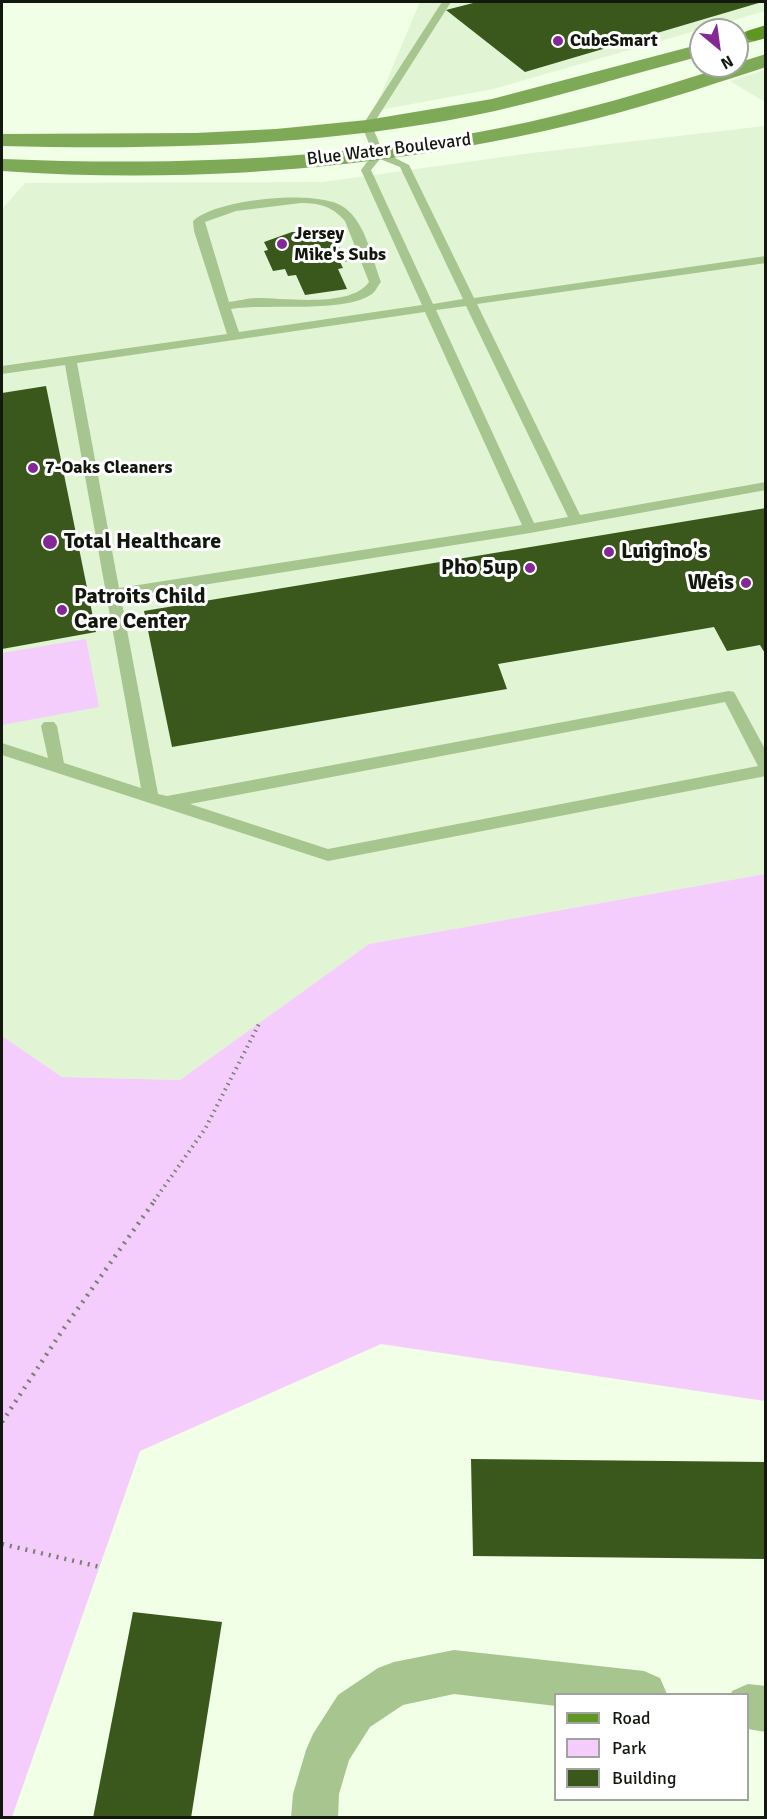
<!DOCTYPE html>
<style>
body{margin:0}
#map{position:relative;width:767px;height:1819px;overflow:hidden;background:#f0ffe5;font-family:Signika,sans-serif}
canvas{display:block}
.frame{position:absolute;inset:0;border:3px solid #13180f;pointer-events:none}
.legend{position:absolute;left:554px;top:1693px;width:195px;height:108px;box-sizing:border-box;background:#fff;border:2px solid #a1a39f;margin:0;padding:8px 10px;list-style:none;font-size:18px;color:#13180f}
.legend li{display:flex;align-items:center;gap:12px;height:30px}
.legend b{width:30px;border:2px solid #a1a39f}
.north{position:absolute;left:689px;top:18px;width:60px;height:60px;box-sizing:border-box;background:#fff;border:2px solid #a1a39f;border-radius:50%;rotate:151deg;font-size:16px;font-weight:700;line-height:24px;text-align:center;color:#13180f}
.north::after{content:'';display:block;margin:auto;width:21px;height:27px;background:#832894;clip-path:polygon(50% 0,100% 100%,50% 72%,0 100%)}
</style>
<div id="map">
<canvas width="767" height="1819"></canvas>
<div class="frame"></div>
<ul class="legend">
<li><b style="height:8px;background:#609624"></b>Road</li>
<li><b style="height:16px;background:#f5cdfd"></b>Park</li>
<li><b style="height:16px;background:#3a581b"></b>Building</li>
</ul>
<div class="north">N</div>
</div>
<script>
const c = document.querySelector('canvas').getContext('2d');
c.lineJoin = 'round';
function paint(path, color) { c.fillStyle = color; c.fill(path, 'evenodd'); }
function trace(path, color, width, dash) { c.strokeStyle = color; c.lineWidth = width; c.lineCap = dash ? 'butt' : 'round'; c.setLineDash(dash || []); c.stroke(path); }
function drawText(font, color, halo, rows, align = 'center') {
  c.font = font + ' Signika,sans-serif'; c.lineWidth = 6; c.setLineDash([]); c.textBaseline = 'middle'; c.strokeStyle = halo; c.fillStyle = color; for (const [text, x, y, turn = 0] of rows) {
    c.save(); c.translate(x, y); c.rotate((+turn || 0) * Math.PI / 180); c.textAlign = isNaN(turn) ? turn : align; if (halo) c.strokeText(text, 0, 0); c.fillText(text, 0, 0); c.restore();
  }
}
paint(new Path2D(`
 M 420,2 L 765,2 L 765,11 L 493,89 L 374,111 Z
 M 765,70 L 765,102 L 730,81 Z
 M 765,126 L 765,874 L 369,944 L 180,1080 L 62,1077 L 2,1036 L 2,209 L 25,183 L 323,182 L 532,153 Z`), '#e1f4d3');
paint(new Path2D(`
 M 86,639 L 99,707 L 2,725 L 2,653 Z
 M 765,874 L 765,1401 L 381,1344 L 140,1451 L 12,1817 L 2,1817 L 2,1036 L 62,1077 L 180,1080 L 369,944 Z`), '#f5cdfd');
paint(new Path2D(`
 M 477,2 L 762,2 L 525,72 L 446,10 Z
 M 292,232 L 327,233 L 331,242 L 340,248 L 349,261 L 340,262 L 343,268 L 338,269 L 347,289 L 305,295 L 296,275 L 288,276 L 285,269 L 273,271 L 264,251 L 268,250 L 264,242 Z
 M 46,386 L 96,632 L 2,649 L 2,393 Z
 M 766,508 L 766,655 L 760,645 L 727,651 L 714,627 L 498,664 L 507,689 L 172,747 L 144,611 Z
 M 471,1459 L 766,1462 L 766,1559 L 473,1556 Z
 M 133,1612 L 222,1622 L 191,1818 L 93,1818 Z`), '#3a581b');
trace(new Path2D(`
 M 154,1201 L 205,1129 L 259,1024`), '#778170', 4, [1.5, 4.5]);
trace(new Path2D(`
 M 2,1422 L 62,1331 L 155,1200
 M 2,1544 L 100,1567`), '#778170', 4.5, [2, 6]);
paint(new Path2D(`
 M 442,2 L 451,2 L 372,126 L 383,152 L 409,165 L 474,298 L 766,256 L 766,263 L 477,304 L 580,515 L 766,482 L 766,490 L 530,533 L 121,598 L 158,794 L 167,796 L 729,691 L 734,692 L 766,751 L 766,776 L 328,861 L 2,755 L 2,743 L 48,758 L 41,726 L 44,722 L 54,722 L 57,726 L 64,763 L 141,788 L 65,365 L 2,374 L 2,366 L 227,334 L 194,231 L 193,221 C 215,199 320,188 345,208 C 366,224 372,258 381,282 C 378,285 376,291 373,293 C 348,314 266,303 231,309 L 239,332 L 422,305 L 361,170 L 373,154 L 362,126 ZM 380,159 L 400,167 L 463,299 L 433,304 L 371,170 ZM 301,203 C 320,203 333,207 345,221 L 369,282 C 351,308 285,298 257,298 C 247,298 238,301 229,302 L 205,222 L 236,211 ZM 466,306 L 568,517 L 534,523 L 436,310 ZM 425,312 L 522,525 L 119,588 L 77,363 ZM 725,702 L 758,766 L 328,849 L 190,804 Z`), '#a7c58f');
paint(new Path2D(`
 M 454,1650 L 644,1671 L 660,1678 L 667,1694 L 556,1694 L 556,1706 L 454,1694 L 403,1705 L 370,1727 L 349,1760 L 339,1794 L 338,1818 L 291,1818 L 293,1794 L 306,1750 L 313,1734 L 338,1695 L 378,1668 L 394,1662 Z
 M 748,1684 L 766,1686 L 766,1732 L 748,1729 L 748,1694 L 731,1694 L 732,1691 Z`), '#a7c58f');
paint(new Path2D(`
 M 766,26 L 766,38 L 737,46 L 737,34 Z
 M 701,44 L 701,56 C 632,74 564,95 495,111 C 334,146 165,150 2,146 L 2,134 L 196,133 L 276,129 L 367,120 L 492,99 Z
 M 766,54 L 766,67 C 701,88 636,110 570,125 C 384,169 192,184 2,171 L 2,159 C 169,166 335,160 500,128 C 577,113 652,90 727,66 L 737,66 L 737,63 Z`), '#7eaa57');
paint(new Path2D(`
 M 766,25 L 766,38 L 754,41 L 747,39 L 744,35 L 747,31 Z`), '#609624');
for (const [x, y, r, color] of [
 [558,41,6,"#832894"],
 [282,244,6,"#832894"],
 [33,468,6,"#832894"],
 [50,542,8,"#832894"],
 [609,552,6,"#832894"],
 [530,568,6,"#832894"],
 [746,583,6,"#832894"],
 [62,610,6,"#832894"]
]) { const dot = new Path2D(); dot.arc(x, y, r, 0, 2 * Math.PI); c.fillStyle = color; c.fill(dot); trace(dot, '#fff', 2); }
drawText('bold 18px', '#13180f', '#fff', [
 ["CubeSmart",570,41],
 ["Jersey",294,234],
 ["Mike's Subs",294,255],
 ["7-Oaks Cleaners",45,468]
], 'left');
drawText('18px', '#13180f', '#fff', [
 ["Blue Water Boulevard",389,150,-7]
]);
drawText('bold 22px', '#13180f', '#fff', [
 ["Total Healthcare",64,542],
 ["Luigino's",621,552],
 ["Pho 5up",518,568,"right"],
 ["Weis",734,583,"right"],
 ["Patroits Child",74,597],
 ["Care Center",74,622]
], 'left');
</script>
